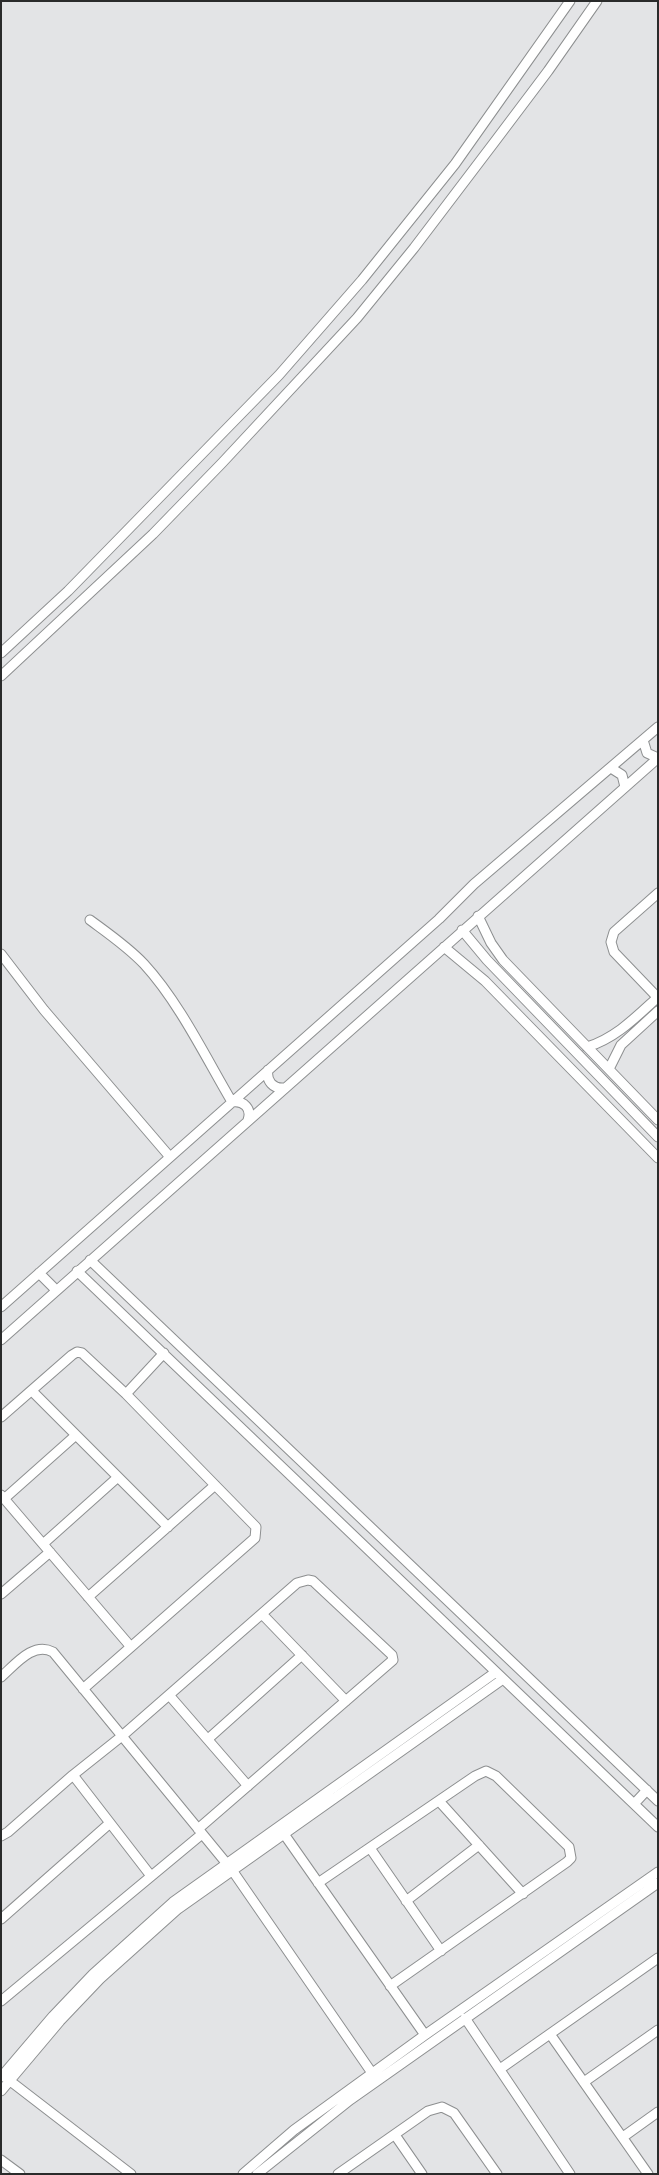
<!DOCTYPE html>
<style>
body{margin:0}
#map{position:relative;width:659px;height:2175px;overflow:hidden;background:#e3e4e6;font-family:"DejaVu Sans",sans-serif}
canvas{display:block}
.frame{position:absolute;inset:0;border:2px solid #2a2b2b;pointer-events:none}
</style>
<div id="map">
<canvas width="659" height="2175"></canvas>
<div class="frame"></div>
</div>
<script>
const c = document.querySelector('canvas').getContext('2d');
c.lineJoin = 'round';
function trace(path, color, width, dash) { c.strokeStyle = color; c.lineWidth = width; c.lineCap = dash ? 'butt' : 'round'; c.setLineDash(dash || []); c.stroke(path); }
const minor = new Path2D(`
 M 1,653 L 68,591 L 279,375 L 362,280 L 455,164 L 570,1
 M 1,676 L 153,534 L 222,463 L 357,318 L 414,248 L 496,140 L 548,71 L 597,1
 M 643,740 L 647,753 L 658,758
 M 611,768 L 622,775 L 625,787
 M 478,916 L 491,943 L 503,960 L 658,1120
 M 90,920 C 109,934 128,947 144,964 C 179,1002 206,1058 232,1102 C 244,1100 252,1109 248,1120
 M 462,930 L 487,960 L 658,1137
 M 444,947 L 485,981 L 658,1158
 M 1,954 L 44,1010 L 170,1157
 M 658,998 L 614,952 L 611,942 L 614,932 L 658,893
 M 587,1047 C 616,1038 636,1017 658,997
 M 609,1069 L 621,1045 L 658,1011
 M 268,1070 C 266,1081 273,1089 284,1088
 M 90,1260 L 658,1801
 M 77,1271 L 658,1827
 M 39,1273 L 56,1290
 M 1,1307 L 439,919 L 474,884 L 658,727
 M 1,1340 L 658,758
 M 32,1391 L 168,1527
 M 126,1394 L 164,1353
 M 1,1417 L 72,1355 L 77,1352 L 82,1353 L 126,1394 L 256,1527 L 255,1538 L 83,1689
 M 1,1495 L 131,1647
 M 4,1499 L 76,1435
 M 43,1544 L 118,1477
 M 1,1594 L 50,1552
 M 88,1597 L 215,1485
 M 262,1614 L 346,1701
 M 1,1677 C 15,1665 33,1641 53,1652 L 232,1870 L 372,2073
 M 169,1695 L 248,1786
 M 208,1739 L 302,1655
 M 73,1775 L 151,1876
 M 439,1801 L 523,1894
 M 634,1804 L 647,1790
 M 284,1834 L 425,2035
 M 1,1836 L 8,1832 L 73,1775 L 122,1736 L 297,1583 L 308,1580 L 313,1581 L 392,1655 L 393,1660 L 198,1829
 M 370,1848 L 441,1951
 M 318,1883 L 475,1776 L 486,1771 L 496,1776 L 569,1847 L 571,1858 L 567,1862 L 390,1986
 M 406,1901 L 479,1845
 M 1,1919 L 110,1823
 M 1,2001 L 202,1834
 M 465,2018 L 570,2174
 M 550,2034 L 648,2174
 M 500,2069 L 658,1958
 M 1,2077 L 53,2016 L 93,1974 L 173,1902 L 496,1672
 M 5,2077 L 131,2174
 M 584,2082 L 658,2030
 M 1,2091 L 60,2021 L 100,1979 L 178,1909 L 503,1679
 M 395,2135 L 422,2174
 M 623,2137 L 658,2112
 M 1,2160 L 20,2174
 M 243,2174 L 294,2130 L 425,2035 L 658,1872
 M 257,2174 L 350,2100 L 658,1883
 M 338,2174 L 428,2111 L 442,2107 L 454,2113 L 497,2174`);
trace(minor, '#8d8f90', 11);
trace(minor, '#fff', 9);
</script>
